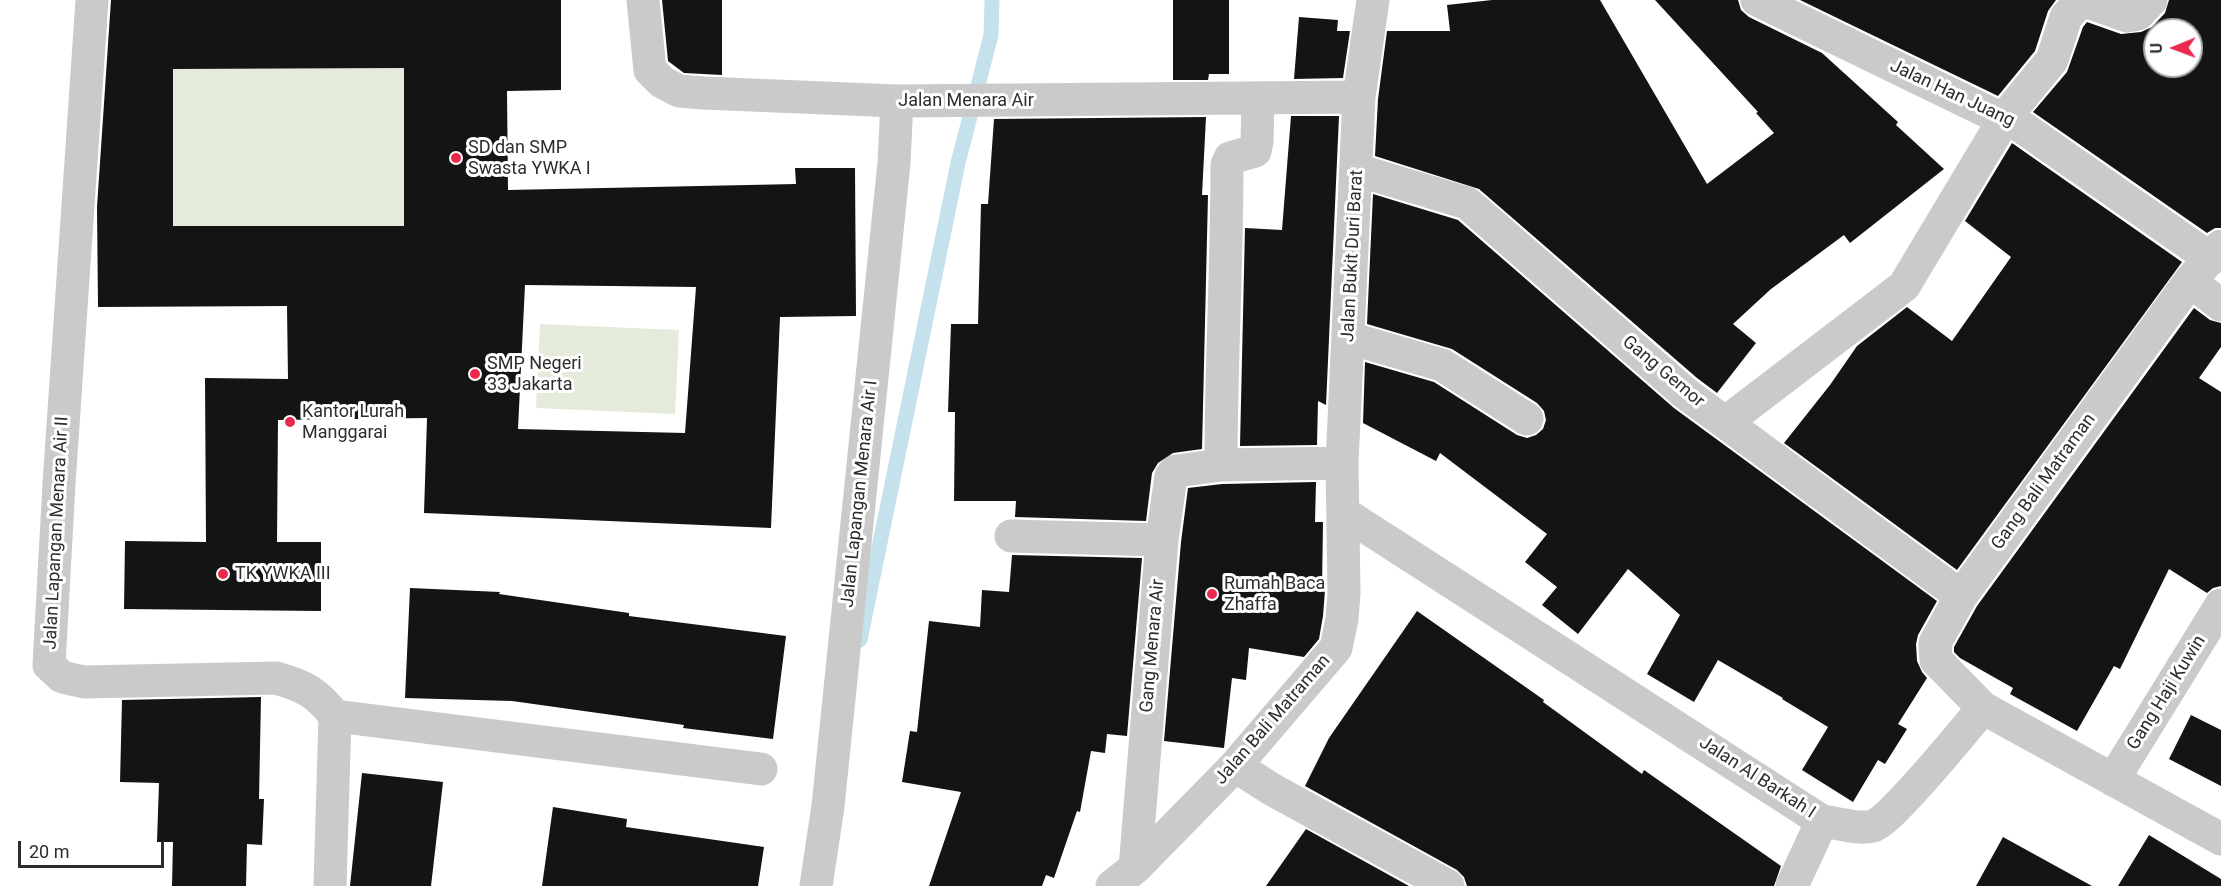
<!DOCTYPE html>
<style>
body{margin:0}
#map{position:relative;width:2221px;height:886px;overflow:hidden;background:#fff;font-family:Roboto,sans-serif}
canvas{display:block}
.north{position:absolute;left:2143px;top:18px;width:60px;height:60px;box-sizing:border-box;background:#fff;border:2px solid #ababab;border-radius:50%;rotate:269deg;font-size:16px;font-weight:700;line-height:24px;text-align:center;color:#2d2d2d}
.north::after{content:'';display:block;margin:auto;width:21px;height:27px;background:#e92a4d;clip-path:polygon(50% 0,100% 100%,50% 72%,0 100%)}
.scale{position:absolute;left:18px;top:841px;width:146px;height:27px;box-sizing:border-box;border:3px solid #2d2d2d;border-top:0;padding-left:8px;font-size:18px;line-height:21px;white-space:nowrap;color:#2d2d2d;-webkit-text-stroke:4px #fff;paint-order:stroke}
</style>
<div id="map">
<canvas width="2221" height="886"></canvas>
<div class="north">U</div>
<div class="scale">20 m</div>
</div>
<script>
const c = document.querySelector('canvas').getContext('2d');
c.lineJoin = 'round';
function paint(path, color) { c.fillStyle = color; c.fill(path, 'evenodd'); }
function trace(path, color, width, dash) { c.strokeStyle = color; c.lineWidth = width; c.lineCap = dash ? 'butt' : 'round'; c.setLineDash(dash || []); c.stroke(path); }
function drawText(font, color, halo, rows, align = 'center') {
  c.font = font + ' Roboto,sans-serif'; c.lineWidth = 6; c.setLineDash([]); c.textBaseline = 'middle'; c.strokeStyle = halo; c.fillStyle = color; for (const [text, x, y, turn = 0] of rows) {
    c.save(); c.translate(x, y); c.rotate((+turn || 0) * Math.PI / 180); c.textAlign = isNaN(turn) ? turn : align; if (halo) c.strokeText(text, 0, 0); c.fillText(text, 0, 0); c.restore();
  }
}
paint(new Path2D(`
 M 404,68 L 404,226 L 173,226 L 173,69 Z
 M 540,324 L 679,330 L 675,414 L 536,408 Z`), '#e5ebda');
trace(new Path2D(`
 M 860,640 L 958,163 L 991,35 L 992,0`), '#c5e1ec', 15);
paint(new Path2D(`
 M 111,0 L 561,0 L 561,90 L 507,91 L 508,190 L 796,184 L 795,168 L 855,168 L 856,316 L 780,317 L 771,528 L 424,513 L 427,418 L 278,420 L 277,542 L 321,542 L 321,611 L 124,609 L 125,541 L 206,542 L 205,378 L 288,379 L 287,306 L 98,307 L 97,207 ZM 404,68 L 404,226 L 173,226 L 173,69 ZM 525,285 L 696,287 L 685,433 L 518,429 Z
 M 662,0 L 722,0 L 722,75 L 684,73 L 668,61 Z
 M 1173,0 L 1229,0 L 1229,74 L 1209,74 L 1208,80 L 1173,80 Z
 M 1492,0 L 1600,0 L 1707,184 L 1774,133 L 1756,113 L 1758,112 L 1655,0 L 1738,0 L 1741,10 L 1749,17 L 1822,53 L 1898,122 L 1896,125 L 1944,169 L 1850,243 L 1844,235 L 1771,289 L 1733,324 L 1756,343 L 1717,393 L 1697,378 L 1479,189 L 1375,156 L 1378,99 L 1387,31 L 1450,31 L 1447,5 Z
 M 1800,0 L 2056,0 L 2048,11 L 2035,51 L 1998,96 Z
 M 2169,0 L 2221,0 L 2221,228 L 2215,228 L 2207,233 L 2033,112 L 2067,72 L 2083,27 L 2087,22 L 2121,34 L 2141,32 L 2152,27 L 2165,13 ZM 2155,30 L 2191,30 L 2191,66 L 2155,66 Z
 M 1299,17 L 1338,20 L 1337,31 L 1350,31 L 1343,78 L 1294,79 Z
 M 1291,116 L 1339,116 L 1326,405 L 1318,401 L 1317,445 L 1240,446 L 1245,228 L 1282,230 Z
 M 1206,117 L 1202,195 L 1208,195 L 1202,449 L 1173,453 L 1158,463 L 1152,473 L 1146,521 L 1015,517 L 1016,501 L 954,501 L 955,412 L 948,412 L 951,324 L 978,324 L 981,204 L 988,204 L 994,119 Z
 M 2012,143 L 2182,262 L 1957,570 L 1784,443 L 1830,385 L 1857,346 L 1907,307 L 1952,341 L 2011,257 L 1965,221 Z
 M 1373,194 L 1458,220 L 1674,408 L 1937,601 L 1918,635 L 1916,644 L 1917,661 L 1922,672 L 1927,678 L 1898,724 L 1907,729 L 1885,764 L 1878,760 L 1853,802 L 1802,770 L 1828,727 L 1782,699 L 1783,698 L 1718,660 L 1694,702 L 1647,674 L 1680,615 L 1628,569 L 1578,634 L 1542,605 L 1557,587 L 1525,562 L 1547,534 L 1440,453 L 1436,461 L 1363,423 L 1365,362 L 1434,382 L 1517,435 L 1527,438 L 1536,435 L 1543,429 L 1546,420 L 1544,411 L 1537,403 L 1452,349 L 1367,324 Z
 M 2194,308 L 2210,320 L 2221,323 L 2221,347 L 2199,378 L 2221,392 L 2221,586 L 2213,588 L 2207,593 L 2169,569 L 2120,669 L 2114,666 L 2077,731 L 2010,694 L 2013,688 L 1960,658 L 1954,652 L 1954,647 L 1977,606 Z
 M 1316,482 L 1315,522 L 1323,522 L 1322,589 L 1325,590 L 1323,616 L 1319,639 L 1304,657 L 1249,648 L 1246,680 L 1232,678 L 1224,748 L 1164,741 L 1181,542 L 1188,488 L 1222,484 Z
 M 1012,555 L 1142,558 L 1127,736 L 1107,734 L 1105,753 L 1091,751 L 1080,812 L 1077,811 L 1054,878 L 1046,875 L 1042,886 L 929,886 L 961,792 L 902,782 L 910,731 L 917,732 L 929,621 L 980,627 L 982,590 L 1009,592 Z
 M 410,588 L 500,592 L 499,594 L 629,613 L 629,616 L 786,636 L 773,739 L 683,728 L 684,725 L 512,701 L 405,698 Z
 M 1417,611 L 1544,700 L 1543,702 L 1642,774 L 1644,770 L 1781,866 L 1774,886 L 1467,886 L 1464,877 L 1457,870 L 1305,786 L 1329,738 Z
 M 261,697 L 259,799 L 264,799 L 262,845 L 247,844 L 246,886 L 172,886 L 173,842 L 157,842 L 159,783 L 120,782 L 122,700 Z
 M 2191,715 L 2221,730 L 2221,786 L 2169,759 Z
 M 362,773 L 443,782 L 431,886 L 350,886 Z
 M 553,807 L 627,819 L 626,827 L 764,847 L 758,886 L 542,886 Z
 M 1306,829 L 1409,886 L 1266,886 Z
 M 2149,835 L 2221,879 L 2221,886 L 2118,886 Z
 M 2003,837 L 2092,886 L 1976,886 Z`), '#141414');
trace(new Path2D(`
 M 92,0 L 59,484 L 49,665 L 62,677 L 84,682 L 276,678 C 305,686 317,693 335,716 L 330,886
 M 643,0 L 650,70 L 662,82 L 679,91 L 703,93 L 897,101 L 1359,97
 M 1757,0 L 1994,115 L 2006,116 L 2211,259
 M 1357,170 L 1467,203 L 1685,393 L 1961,596
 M 2190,281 L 2221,305
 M 1349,338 L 1442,365 L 1527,419
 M 1726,422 L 1904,286 L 2006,116 L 2052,60 L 2066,17 L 2082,0 L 2127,16 L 2138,14 L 2151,0
 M 1221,465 C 1221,365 1227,265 1227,165 L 1230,158 L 1255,151 L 1257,142 L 1258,98
 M 1344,513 L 1822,821 C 1838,823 1858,830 1873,826 C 1890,822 1967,727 1983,708 L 2221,839
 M 1011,536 L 1162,540
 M 1983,708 L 1936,660 L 1935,643 L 1961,596 L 2190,281 L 2221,246
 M 335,716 L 761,769
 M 1235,766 L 1273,790 L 1448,886
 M 2113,780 L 2221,605
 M 1135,868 L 1162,540 L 1171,476 L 1176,471 L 1221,465 L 1342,463
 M 816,886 L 828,806 L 894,163 L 897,101
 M 1112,886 L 1135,868 L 1235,766 L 1336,648 L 1342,619 L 1344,594 L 1342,463 L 1359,97 L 1373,0
 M 1792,886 L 1822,821`), '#cacaca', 33);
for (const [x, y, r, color] of [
 [456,158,6,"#e92a4d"],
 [475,374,6,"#e92a4d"],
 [290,422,6,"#e92a4d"],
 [223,574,6,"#e92a4d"],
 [1212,594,6,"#e92a4d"]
]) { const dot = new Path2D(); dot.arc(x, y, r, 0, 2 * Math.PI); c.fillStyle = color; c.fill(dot); trace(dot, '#fff', 2); }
drawText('18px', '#2d2d2d', '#fff', [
 ["Jalan Han Juang",1952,94,25],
 ["Jalan Menara Air",966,101],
 ["Jalan Bukit Duri Barat",1353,256,-87],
 ["Gang Gemor",1663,372,40],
 ["Gang Bali Matraman",2044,482,-54],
 ["Jalan Lapangan Menara Air I",860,494,-84],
 ["Jalan Lapangan Menara Air II",57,533,-87],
 ["Gang Menara Air",1153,646,-85],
 ["Gang Haji Kuwin",2167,693,-58],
 ["Jalan Bali Matraman",1273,720,-49],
 ["Jalan Al Barkah I",1757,778,33]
]);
drawText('18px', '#2d2d2d', '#fff', [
 ["SD dan SMP",468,148],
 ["Swasta YWKA I",468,169],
 ["SMP Negeri",487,364],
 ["33 Jakarta",487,385],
 ["Kantor Lurah",302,412],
 ["Manggarai",302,433],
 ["TK YWKA III",235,574],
 ["Rumah Baca",1224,584],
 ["Zhaffa",1224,605]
], 'left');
</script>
